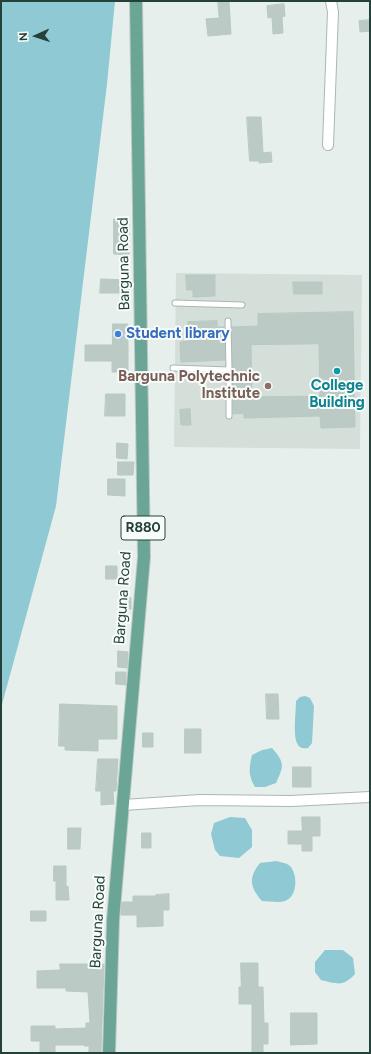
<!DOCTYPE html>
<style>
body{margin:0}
#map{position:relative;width:371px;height:1054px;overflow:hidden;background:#e6efeb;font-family:Figtree,sans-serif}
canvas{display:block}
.frame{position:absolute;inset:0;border:2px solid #24423a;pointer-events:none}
.north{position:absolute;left:16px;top:16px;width:40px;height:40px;-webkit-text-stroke:3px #f7fbf9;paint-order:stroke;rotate:267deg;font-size:11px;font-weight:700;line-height:16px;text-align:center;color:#24423a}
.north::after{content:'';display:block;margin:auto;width:14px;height:18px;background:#24423a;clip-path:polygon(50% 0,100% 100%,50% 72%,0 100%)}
</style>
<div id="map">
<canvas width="371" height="1054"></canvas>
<div class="frame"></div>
<div class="north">N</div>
</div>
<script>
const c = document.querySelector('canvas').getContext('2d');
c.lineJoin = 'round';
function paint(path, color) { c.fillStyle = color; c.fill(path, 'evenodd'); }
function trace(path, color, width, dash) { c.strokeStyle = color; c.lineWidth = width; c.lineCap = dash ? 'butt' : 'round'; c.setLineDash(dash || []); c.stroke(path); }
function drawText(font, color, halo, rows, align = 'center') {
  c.font = font + ' Figtree,sans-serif'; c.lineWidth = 4; c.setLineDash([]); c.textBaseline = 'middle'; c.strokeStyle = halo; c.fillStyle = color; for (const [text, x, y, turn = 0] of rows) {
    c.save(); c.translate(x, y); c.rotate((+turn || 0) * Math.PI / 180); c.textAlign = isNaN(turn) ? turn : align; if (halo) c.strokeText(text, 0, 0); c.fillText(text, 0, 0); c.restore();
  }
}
paint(new Path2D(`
 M 176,273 L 362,275 L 360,449 L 174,447 Z`), '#d4dfda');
paint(new Path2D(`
 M 1,1 L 115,1 L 107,84 L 56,506 L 1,708 Z
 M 305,696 L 310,698 L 314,706 L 312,743 L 308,748 C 304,749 299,748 297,743 C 293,735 296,711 296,701 L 300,697 Z
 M 272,748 C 285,763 284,766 276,783 L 265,787 L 255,787 C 248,775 249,768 252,755 L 262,750 Z
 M 230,817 L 245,818 L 252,830 L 252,847 L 239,858 L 220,856 L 215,850 L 211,834 L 214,823 Z
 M 277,861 C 282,863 288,863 291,867 C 298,877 297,897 285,901 C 278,903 269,901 262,901 C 250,887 248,878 260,863 Z
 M 325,950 L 343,950 L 353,958 L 355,974 C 343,987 338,984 321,980 L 315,972 L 315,962 Z`), '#8ec9d4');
const building = new Path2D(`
 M 218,1 L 229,1 L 231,34 L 208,36 L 206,19 L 219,18 Z
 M 284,4 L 285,16 L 282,17 L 283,33 L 273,34 L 272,17 L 268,18 L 267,6 Z
 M 370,20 L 370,31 L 360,32 L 359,21 Z
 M 247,117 L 261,117 L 263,153 L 271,152 L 272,162 L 259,163 L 259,161 L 250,161 Z
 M 114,219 L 129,219 L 129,255 L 114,254 Z
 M 186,275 L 215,275 L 215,296 L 193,297 L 193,290 L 187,290 Z
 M 101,279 L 129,280 L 129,293 L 100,293 Z
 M 293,282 L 322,282 L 322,294 L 294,294 Z
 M 353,312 L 355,427 L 321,428 L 320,416 L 244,418 L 244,413 L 233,414 L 232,327 L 258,326 L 258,314 ZM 319,344 L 320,396 L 252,397 L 251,345 Z
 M 217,321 L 217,327 L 224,327 L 225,360 L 181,362 L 180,342 L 189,341 L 188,322 Z
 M 113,324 L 128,324 L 128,372 L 112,372 L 112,361 L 85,361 L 85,345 L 112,345 Z
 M 106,394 L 125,394 L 125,416 L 105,416 Z
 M 190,409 L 191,425 L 181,425 L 180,410 Z
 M 117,443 L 128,444 L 127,459 L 117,458 Z
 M 118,462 L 134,462 L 133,475 L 118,475 Z
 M 108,479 L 125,479 L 125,496 L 108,495 Z
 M 106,566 L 117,566 L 117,579 L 106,579 Z
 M 120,597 L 131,598 L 131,609 L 120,609 Z
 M 118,651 L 128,652 L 127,668 L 118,667 Z
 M 116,672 L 126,672 L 126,685 L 116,684 Z
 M 266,694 L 278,694 L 279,719 L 267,719 Z
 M 60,704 L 117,706 L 117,739 L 98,739 L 98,751 L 65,750 L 65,746 L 59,746 Z
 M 185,729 L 201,729 L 201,753 L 185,753 Z
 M 143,733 L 153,733 L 153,747 L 143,747 Z
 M 98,759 L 118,759 L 116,791 L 113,791 L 114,804 L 101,805 L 101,791 L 96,791 Z
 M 293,767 L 311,767 L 311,787 L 293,787 Z
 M 302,817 L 320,817 L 320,836 L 312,836 L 312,851 L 302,851 L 302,844 L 288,844 L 288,831 L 302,831 Z
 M 68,828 L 81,828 L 80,849 L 68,849 Z
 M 142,833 L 151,833 L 151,848 L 142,848 Z
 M 54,866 L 66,866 L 66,887 L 68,886 L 69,900 L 56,900 L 56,881 L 54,881 Z
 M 169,894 L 169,910 L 163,910 L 163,926 L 137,927 L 137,915 L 121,915 L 122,902 L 133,902 L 133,896 L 156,896 L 156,895 Z
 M 31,911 L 46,911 L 46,921 L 31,921 Z
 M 241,963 L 258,963 L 258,987 L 263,987 L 264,1023 L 268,1023 L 268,1044 L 263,1044 L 263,1053 L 252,1053 L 252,1004 L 239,1004 L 239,987 L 241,987 Z
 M 60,964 L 104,964 L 101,1053 L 89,1053 L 89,1046 L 84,1046 L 84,1045 L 55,1045 L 55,1053 L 40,1052 L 40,1041 L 31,1041 L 31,1026 L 55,1026 L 55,1029 L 86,1028 L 86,1023 L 90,1023 L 88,992 L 66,991 L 66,988 L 37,988 L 37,971 L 60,970 Z
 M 291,1013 L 317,1013 L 317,1044 L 291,1045 Z`);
paint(building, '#bbcac4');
trace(building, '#b8c9c2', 1);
const service = new Path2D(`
 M 175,303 L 242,305
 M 228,321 L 229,370
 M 173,368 L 229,370 L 229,416`);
const minor = new Path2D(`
 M 328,145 L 333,12 L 331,1
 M 123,805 L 200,800 L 291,801 L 370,797`);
const primary = new Path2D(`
 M 109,1053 L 113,920 L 144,557 L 136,1`);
trace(service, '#a8b8b2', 7);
trace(minor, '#a8b8b2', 12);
trace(primary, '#c2cac8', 14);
trace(service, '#fff', 5);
trace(minor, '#fff', 10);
trace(primary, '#6aa596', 12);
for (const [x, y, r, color] of [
 [118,334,4,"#3f7fe0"],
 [337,371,4,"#0f9aa8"],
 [268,386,4,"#8d6e63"]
]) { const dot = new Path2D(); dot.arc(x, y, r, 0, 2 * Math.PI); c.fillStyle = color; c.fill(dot); trace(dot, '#f7fbf9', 1.5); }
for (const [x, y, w] of [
 [143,528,44]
]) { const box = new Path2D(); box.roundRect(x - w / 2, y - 12, w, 24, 3); c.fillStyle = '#f7fbf9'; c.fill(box); trace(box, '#24423a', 1); }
drawText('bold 14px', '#24423a', null, [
 ["R880",143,528]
]);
drawText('15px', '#24423a', '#f7fbf9', [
 ["Barguna Road",124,264,-91],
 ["Barguna Road",123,598,-86],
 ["Barguna Road",98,922,-87]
]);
drawText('bold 15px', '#366cbe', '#f7fbf9', [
 ["Student library",126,334]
], 'left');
drawText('bold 15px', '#785e54', '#f7fbf9', [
 ["Barguna Polytechnic",260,377],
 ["Institute",260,394]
], 'right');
drawText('bold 15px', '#0d838f', '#f7fbf9', [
 ["College",337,386],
 ["Building",337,403]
]);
</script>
